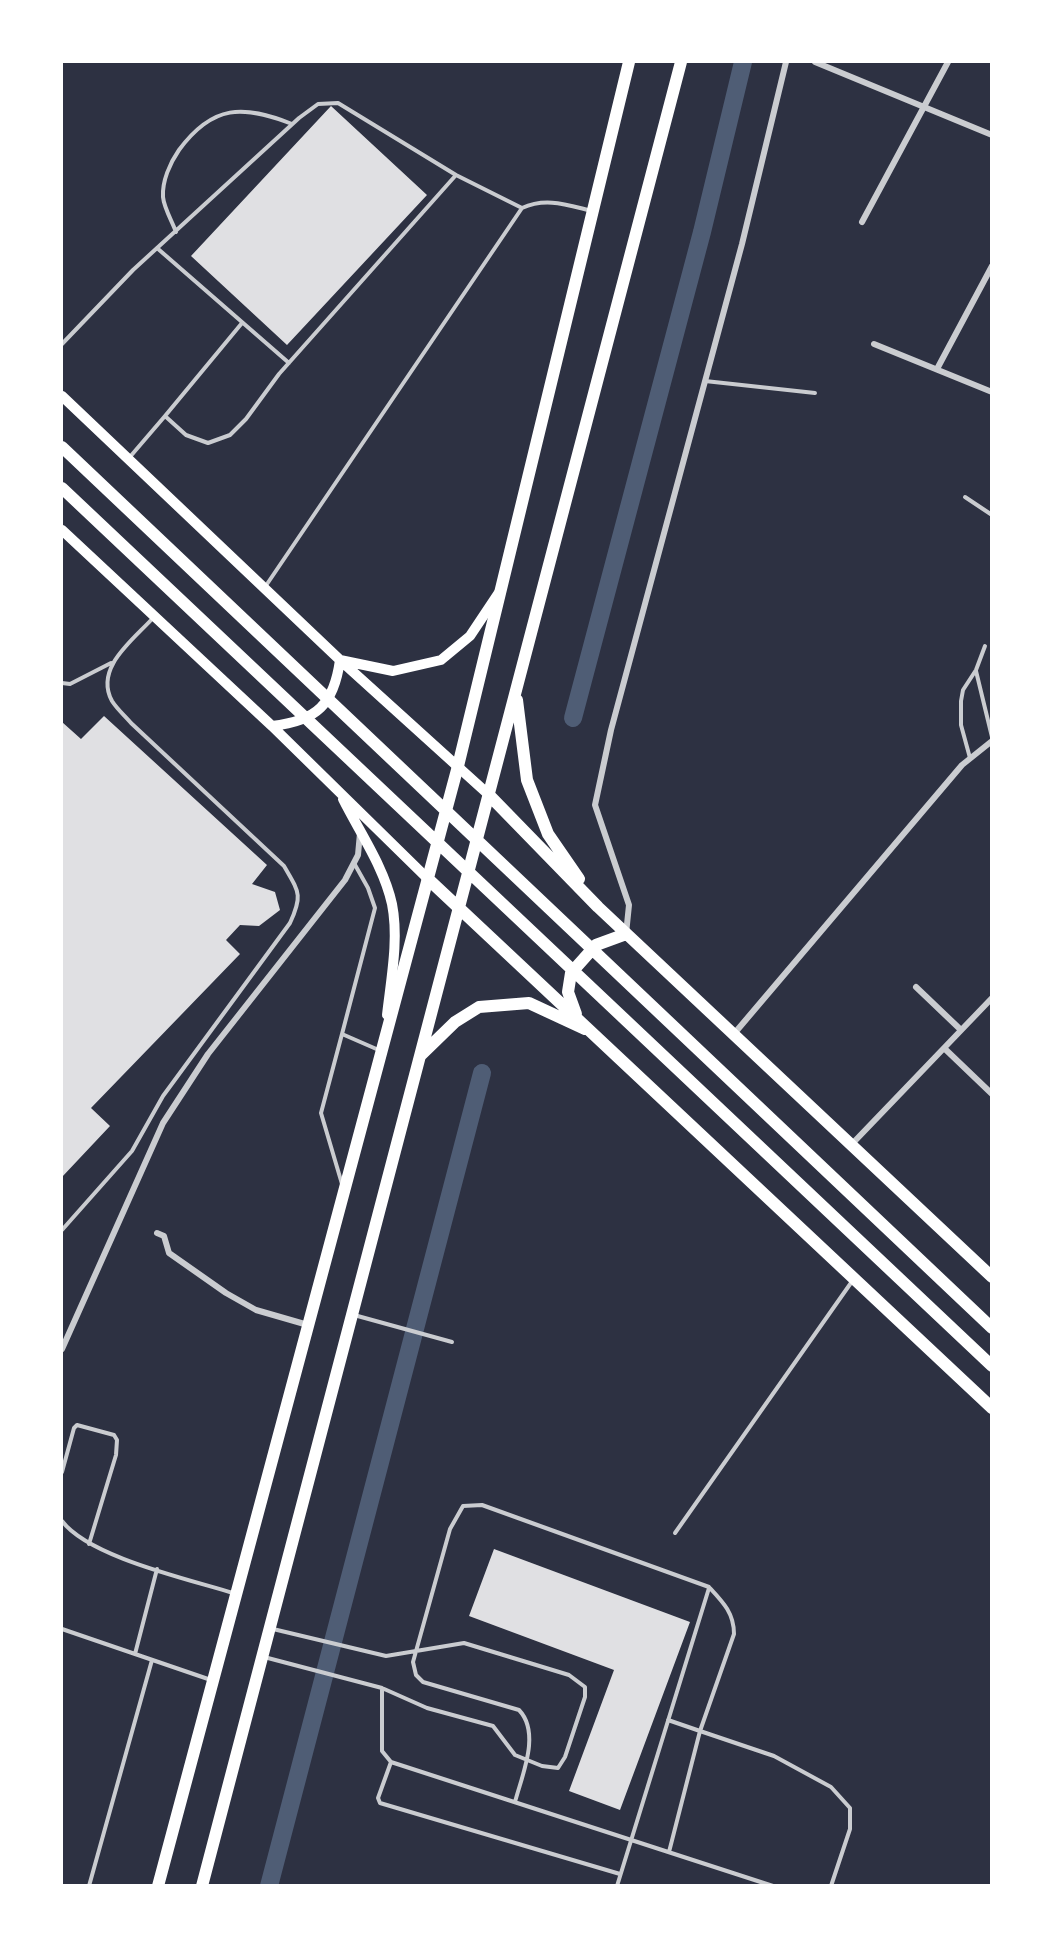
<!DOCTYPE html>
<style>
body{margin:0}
#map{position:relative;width:1053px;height:1947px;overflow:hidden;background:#2d3142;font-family:"Source Sans 3",sans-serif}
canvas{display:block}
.frame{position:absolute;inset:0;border:63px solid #fff;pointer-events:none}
</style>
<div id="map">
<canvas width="1053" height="1947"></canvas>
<div class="frame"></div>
</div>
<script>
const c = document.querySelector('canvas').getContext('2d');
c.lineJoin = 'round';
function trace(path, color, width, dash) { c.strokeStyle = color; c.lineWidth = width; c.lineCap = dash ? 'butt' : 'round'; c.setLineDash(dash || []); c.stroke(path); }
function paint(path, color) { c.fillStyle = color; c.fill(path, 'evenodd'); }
trace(new Path2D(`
 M 573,718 L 702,232 L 743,62
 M 269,1886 L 482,1073`), '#4f5d75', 18);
paint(new Path2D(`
 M 331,106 L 427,195 L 287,345 L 191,256 Z
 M 104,716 L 267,865 L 252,884 L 275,892 L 280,910 L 259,926 L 240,925 L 226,940 L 240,954 L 91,1108 L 110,1126 L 62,1177 L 62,722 L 81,739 Z
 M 494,1549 L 690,1622 L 620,1810 L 569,1791 L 614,1670 L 469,1616 Z`), '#e0e0e3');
trace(new Path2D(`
 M 176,232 C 172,221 164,208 163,197 C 162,181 170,163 179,150 C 213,104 243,105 292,124
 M 157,248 L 289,363
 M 62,344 L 133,270 L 299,118 L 318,104 L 338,103 L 456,175 L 522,208
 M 705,381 L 815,393
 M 165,416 L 242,323
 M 129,458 L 165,416 L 186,435 L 208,443 L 230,435 L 246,419 L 279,374 L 456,175
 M 965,497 L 992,515
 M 265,587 L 522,208 C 546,197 567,205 592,211
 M 976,671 L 992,737
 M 62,683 L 70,684 L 111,663
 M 970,758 L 961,725 L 961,701 L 963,690 L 976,670 L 985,646
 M 354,863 L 368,888 L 375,908 L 342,1034 L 381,1051
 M 342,1184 L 321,1113 L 342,1034
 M 62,1230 L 132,1151 L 163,1096 L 290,923 C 303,895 299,892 284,866 L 131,723 C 125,716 117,709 112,701 C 94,668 133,640 153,618
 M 354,1315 L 452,1342
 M 62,1472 L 74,1428 L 77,1425 L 114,1435 L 117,1440 L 116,1455 L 89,1544
 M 62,1521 C 89,1557 188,1579 233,1593
 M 675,1533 L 853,1280
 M 62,1629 L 211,1680
 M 135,1654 L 157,1569
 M 264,1657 L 382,1688 L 427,1708 L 493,1726 L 515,1755 L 542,1766 L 558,1768 L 565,1757 L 585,1697 L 585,1687 L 569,1675 L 464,1643 L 386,1656 L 273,1629
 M 382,1688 L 382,1751 L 391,1762 L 773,1886
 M 668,1720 L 700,1731 L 669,1852
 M 391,1762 L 378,1798 L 380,1803 L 620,1874
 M 515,1802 C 522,1775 541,1733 519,1710 L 423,1682 L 416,1675 L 413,1662 L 450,1529 L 463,1506 L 482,1505 L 709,1587 C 723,1602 734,1613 734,1634 L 700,1731 L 774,1756 L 831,1787 L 850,1808 L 850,1829 L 831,1886
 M 89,1886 L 152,1660
 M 617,1886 L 709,1588`), '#caccd0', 4);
trace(new Path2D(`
 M 815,62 L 992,135
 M 862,222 L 948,62
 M 874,344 L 992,392
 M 937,369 L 992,266
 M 626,934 L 629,905 L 595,805 L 611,730 L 742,244 L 786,62
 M 916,987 L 961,1030
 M 733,1035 L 962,765 L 992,741
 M 944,1048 L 992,1094
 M 851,1145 L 992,998
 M 157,1233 L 164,1236 L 169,1253 L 226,1293 L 256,1310 L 308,1325
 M 62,1349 L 163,1123 L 208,1054 L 345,880 L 358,855 L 360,833`), '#caccd0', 6);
trace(new Path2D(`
 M 62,396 L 340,660 L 488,794
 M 62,530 L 272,726 L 427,878
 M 340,660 L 393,671 L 441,660 L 470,636 L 498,594
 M 272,726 C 317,721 334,704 340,660
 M 343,799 C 360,833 384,867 392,904 C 399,939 391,979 387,1015`), '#fff', 10);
trace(new Path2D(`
 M 62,447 L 992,1328
 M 62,488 L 992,1366
 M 517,700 L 527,780 L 548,834 L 579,879
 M 488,794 L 598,907 L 992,1277
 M 427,878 L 992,1408
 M 576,1014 L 568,992 L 571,973 L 596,945 L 626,934
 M 420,1056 L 455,1022 L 479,1007 L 529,1003 L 585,1029
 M 158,1886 L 458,766 L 629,62
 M 202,1886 L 681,62`), '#fff', 12);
</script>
